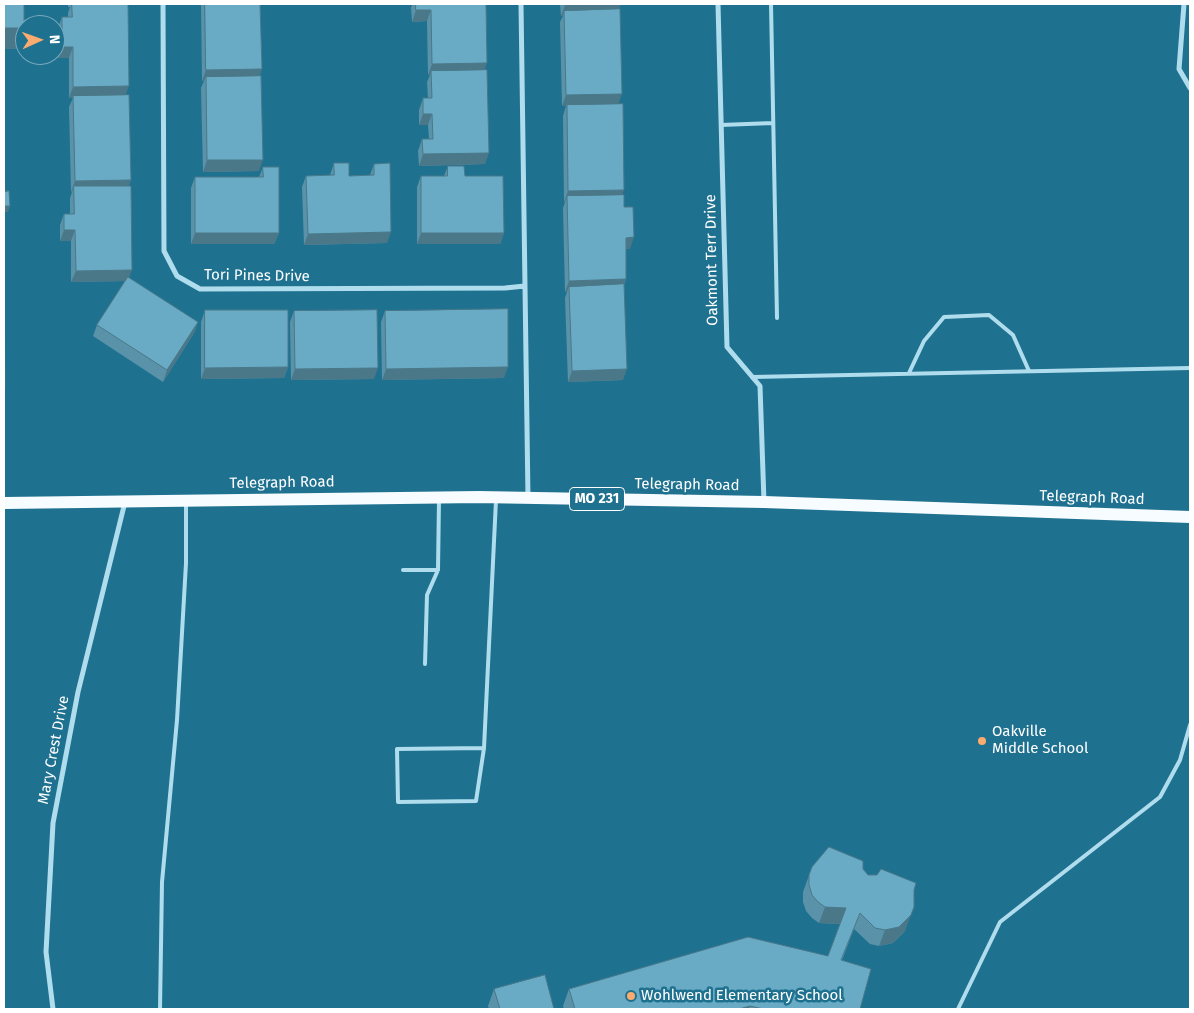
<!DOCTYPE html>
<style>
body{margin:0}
#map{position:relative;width:1194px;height:1013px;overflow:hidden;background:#1f7190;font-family:"Fira Sans",sans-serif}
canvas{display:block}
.frame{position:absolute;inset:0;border:5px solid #fff;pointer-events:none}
.north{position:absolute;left:15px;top:15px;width:50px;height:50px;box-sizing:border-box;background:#1f7190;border:1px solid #79aabc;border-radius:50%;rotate:88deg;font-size:14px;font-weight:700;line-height:20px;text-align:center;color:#fff}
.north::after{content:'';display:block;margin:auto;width:18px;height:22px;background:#faab70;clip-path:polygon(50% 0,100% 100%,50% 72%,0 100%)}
</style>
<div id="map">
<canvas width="1194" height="1013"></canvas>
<div class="frame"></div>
<div class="north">N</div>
</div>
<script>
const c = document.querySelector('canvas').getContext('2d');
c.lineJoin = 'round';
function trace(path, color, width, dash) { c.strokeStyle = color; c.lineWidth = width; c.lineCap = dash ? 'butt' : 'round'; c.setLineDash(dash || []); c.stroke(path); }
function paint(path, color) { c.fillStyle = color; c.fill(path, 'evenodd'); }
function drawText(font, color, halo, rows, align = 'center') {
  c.font = font + ' "Fira Sans",sans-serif'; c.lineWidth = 5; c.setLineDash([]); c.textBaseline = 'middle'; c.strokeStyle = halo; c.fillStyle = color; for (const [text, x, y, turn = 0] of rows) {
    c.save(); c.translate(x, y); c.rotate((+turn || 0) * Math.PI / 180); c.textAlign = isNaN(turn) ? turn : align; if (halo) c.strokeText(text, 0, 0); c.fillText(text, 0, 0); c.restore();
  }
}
trace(new Path2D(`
 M 771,4 L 777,318
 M 721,125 L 773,123
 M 909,373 L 924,341 L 944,317 L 989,315 L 1013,335 L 1029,371
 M 752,377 L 1190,368
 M 403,570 L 438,570
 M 425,664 L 427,595 L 438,570 L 439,500
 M 484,748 L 397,749 L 398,802 L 476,801 L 484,748 L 496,500
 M 160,1009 L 162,882 L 177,720 L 186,563 L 186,503
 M 958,1009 L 1000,922 L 1160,797 L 1180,760 L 1190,725`), '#afdded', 4);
trace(new Path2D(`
 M 163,4 L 164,251 L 177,276 L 200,289 L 505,288 L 525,286
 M 521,4 L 528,498
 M 718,4 L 727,347 L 760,386 L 764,502
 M 1184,4 L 1179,69 L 1190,88
 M 53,1009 L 46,952 L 53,823 L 78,692 L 125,502`), '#afdded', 5);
trace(new Path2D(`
 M 4,503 L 479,497 L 764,502 L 1190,517`), '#f6fcff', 12);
paint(new Path2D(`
 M 68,4 L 128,4 L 126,95 L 131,180 L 128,186 L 129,278 L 198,322 L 194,333 L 163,382 L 93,336 L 97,325 L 125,281 L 71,282 L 71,241 L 60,241 L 60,225 L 64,214 L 70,214 L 70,198 L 72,192 L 71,192 L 69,107 L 73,98 L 69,98 L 69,58 L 58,58 L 58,28 L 62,17 L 68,17 L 68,13 L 70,7 L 68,7 Z
 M 201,4 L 260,4 L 262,69 L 259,76 L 259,171 L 203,172 L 201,88 L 204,81 L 202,81 Z
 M 413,4 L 486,4 L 485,70 L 485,164 L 419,166 L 418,151 L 422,139 L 429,139 L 428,125 L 419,125 L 419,110 L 423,98 L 428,98 L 427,82 L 430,75 L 428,75 L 427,21 L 412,22 L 411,7 Z
 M 560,4 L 621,4 L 618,9 L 618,104 L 622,195 L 630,249 L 626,249 L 626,279 L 624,285 L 623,380 L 568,382 L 565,298 L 567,292 L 565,292 L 563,208 L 565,202 L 564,202 L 563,116 L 566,106 L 562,106 L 560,22 L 563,16 L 561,16 Z
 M 334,163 L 349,176 L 370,175 L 374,164 L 387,243 L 304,245 L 302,187 L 306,176 L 330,175 Z
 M 448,166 L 465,176 L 504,233 L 500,244 L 417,244 L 417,187 L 421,176 L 444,176 Z
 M 263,167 L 279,233 L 274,244 L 191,244 L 191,188 L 195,177 L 259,177 Z
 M 205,310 L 288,367 L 284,378 L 201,379 L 201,322 Z
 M 294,311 L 374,379 L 291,380 L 290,322 Z
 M 385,311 L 504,378 L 382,380 L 381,322 Z
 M 812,867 L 863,869 L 868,875 L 914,890 L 905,931 L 893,943 L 879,946 L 870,944 L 854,929 L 842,960 L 860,1009 L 564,1009 L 563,1006 L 569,989 L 828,956 L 840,924 L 819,923 L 812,918 L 806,911 L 803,902 L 803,892 Z
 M 494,989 L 554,1009 L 489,1009 L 488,1006 Z`), '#5a93a9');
paint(new Path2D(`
 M 595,4 L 621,4 L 617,14 L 564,11 L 563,16 L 561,16 L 565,5 Z
 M 416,10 L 431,10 L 427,21 L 412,22 Z
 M 4,28 L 24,28 L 17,49 L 4,49 Z
 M 62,47 L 73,47 L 69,58 L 58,58 Z
 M 487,63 L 483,74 L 431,71 L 430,75 L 428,75 L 432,64 Z
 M 262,69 L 258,80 L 206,77 L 204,81 L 202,81 L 206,70 Z
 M 129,86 L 125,97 L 73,96 L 73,98 L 69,98 L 73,87 Z
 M 622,94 L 618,105 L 567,105 L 566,106 L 562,106 L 566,95 Z
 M 423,114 L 432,114 L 428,125 L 419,125 Z
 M 489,153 L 485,164 L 419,166 L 423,154 Z
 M 207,160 L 263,160 L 259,171 L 203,172 Z
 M 131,180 L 127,191 L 74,186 L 72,192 L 71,192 L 75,181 Z
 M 624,190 L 620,201 L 567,196 L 565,202 L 564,202 L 568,191 Z
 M 4,206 L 10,206 L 8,212 L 4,212 Z
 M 64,230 L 75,230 L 71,241 L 60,241 Z
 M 391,232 L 387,243 L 304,245 L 308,234 Z
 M 195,233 L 279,233 L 274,244 L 191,244 Z
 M 421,233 L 504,233 L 500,244 L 417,244 Z
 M 634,237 L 630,249 L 621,249 L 626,238 Z
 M 132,270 L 128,281 L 71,282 L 76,271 Z
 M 626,279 L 622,290 L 569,287 L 567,292 L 565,292 L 569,281 Z
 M 198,322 L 194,333 L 163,382 L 167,370 Z
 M 288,367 L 284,378 L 201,379 L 205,368 Z
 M 508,367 L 504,378 L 382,380 L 386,369 Z
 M 378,368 L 374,379 L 291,380 L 295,369 Z
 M 627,369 L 623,380 L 568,382 L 572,371 Z
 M 825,907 L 846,908 L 840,924 L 819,923 Z
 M 911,915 L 905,931 L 893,943 L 879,946 L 885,930 Z
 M 750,1006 L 749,1009 L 739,1009 Z`), '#4a7889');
const building = new Path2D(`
 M 4,4 L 24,4 L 24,28 L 4,28 Z
 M 72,4 L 128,4 L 129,86 L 73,87 L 73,47 L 62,47 L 62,17 L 72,17 Z
 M 205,4 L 260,4 L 262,69 L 206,70 Z
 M 416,4 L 486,4 L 487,63 L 432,64 L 431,10 L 416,10 Z
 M 565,4 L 595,4 L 565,5 Z
 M 620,9 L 622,94 L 566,95 L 564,11 Z
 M 487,70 L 489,153 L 423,154 L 422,139 L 433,139 L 432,114 L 423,114 L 423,98 L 432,98 L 431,71 Z
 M 261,76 L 263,160 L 207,160 L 206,77 Z
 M 129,95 L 131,180 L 75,181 L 73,96 Z
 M 623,104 L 624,190 L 568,191 L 567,105 Z
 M 334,163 L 349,163 L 349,176 L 374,175 L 374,164 L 390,163 L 391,232 L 308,234 L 306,176 L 334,175 Z
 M 448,166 L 464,166 L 465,176 L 503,176 L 504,233 L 421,233 L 421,176 L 447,176 Z
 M 263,167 L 279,167 L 279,233 L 195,233 L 195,177 L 263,177 Z
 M 74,186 L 131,186 L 132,270 L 76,271 L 75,230 L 64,230 L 64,214 L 74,214 Z
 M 9,191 L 10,206 L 4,206 L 4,192 Z
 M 624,195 L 624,207 L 633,207 L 634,237 L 626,238 L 626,279 L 569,281 L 567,196 Z
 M 128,277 L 198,322 L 167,370 L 97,325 Z
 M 4,282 L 5,386 L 4,386 Z
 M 624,284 L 627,369 L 572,371 L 569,287 Z
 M 508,309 L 508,367 L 386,369 L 385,311 Z
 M 205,310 L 288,310 L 288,367 L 205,368 Z
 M 377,310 L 378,368 L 295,369 L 294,311 Z
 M 829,847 L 863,861 L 863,869 L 868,875 L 877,875 L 881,869 L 916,883 L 914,890 L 914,907 L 911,915 L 899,927 L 885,930 L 875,928 L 860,913 L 841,960 L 871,969 L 860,1009 L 763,1009 L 750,1006 L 739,1009 L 575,1009 L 569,989 L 748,937 L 828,956 L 846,908 L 825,907 L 818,902 L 812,895 L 809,885 L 809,875 L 812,867 Z
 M 545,975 L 554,1009 L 500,1009 L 494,989 Z`);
paint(building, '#69abc4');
trace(building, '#4a7889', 1);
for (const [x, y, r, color] of [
 [982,741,5,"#faab70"],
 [631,996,5,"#faab70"]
]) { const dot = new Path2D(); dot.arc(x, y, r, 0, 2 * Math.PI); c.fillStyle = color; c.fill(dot); trace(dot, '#1f7190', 2); }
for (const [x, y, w] of [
 [597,499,55]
]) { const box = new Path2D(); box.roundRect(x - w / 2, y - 11.5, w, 23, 4); c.fillStyle = '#1f7190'; c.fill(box); trace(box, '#fff', 1); }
drawText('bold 14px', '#fff', null, [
 ["MO 231",597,499]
]);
drawText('15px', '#fff', '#1f7190', [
 ["Oakmont Terr Drive",712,260,-91],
 ["Tori Pines Drive",257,276,1],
 ["Telegraph Road",282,483,-1],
 ["Telegraph Road",687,485,1],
 ["Telegraph Road",1092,498,2],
 ["Mary Crest Drive",54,750,-79]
]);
drawText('15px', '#fff', '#1f7190', [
 ["Oakville",992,732],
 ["Middle School",992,749],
 ["Wohlwend Elementary School",641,996]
], 'left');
</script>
